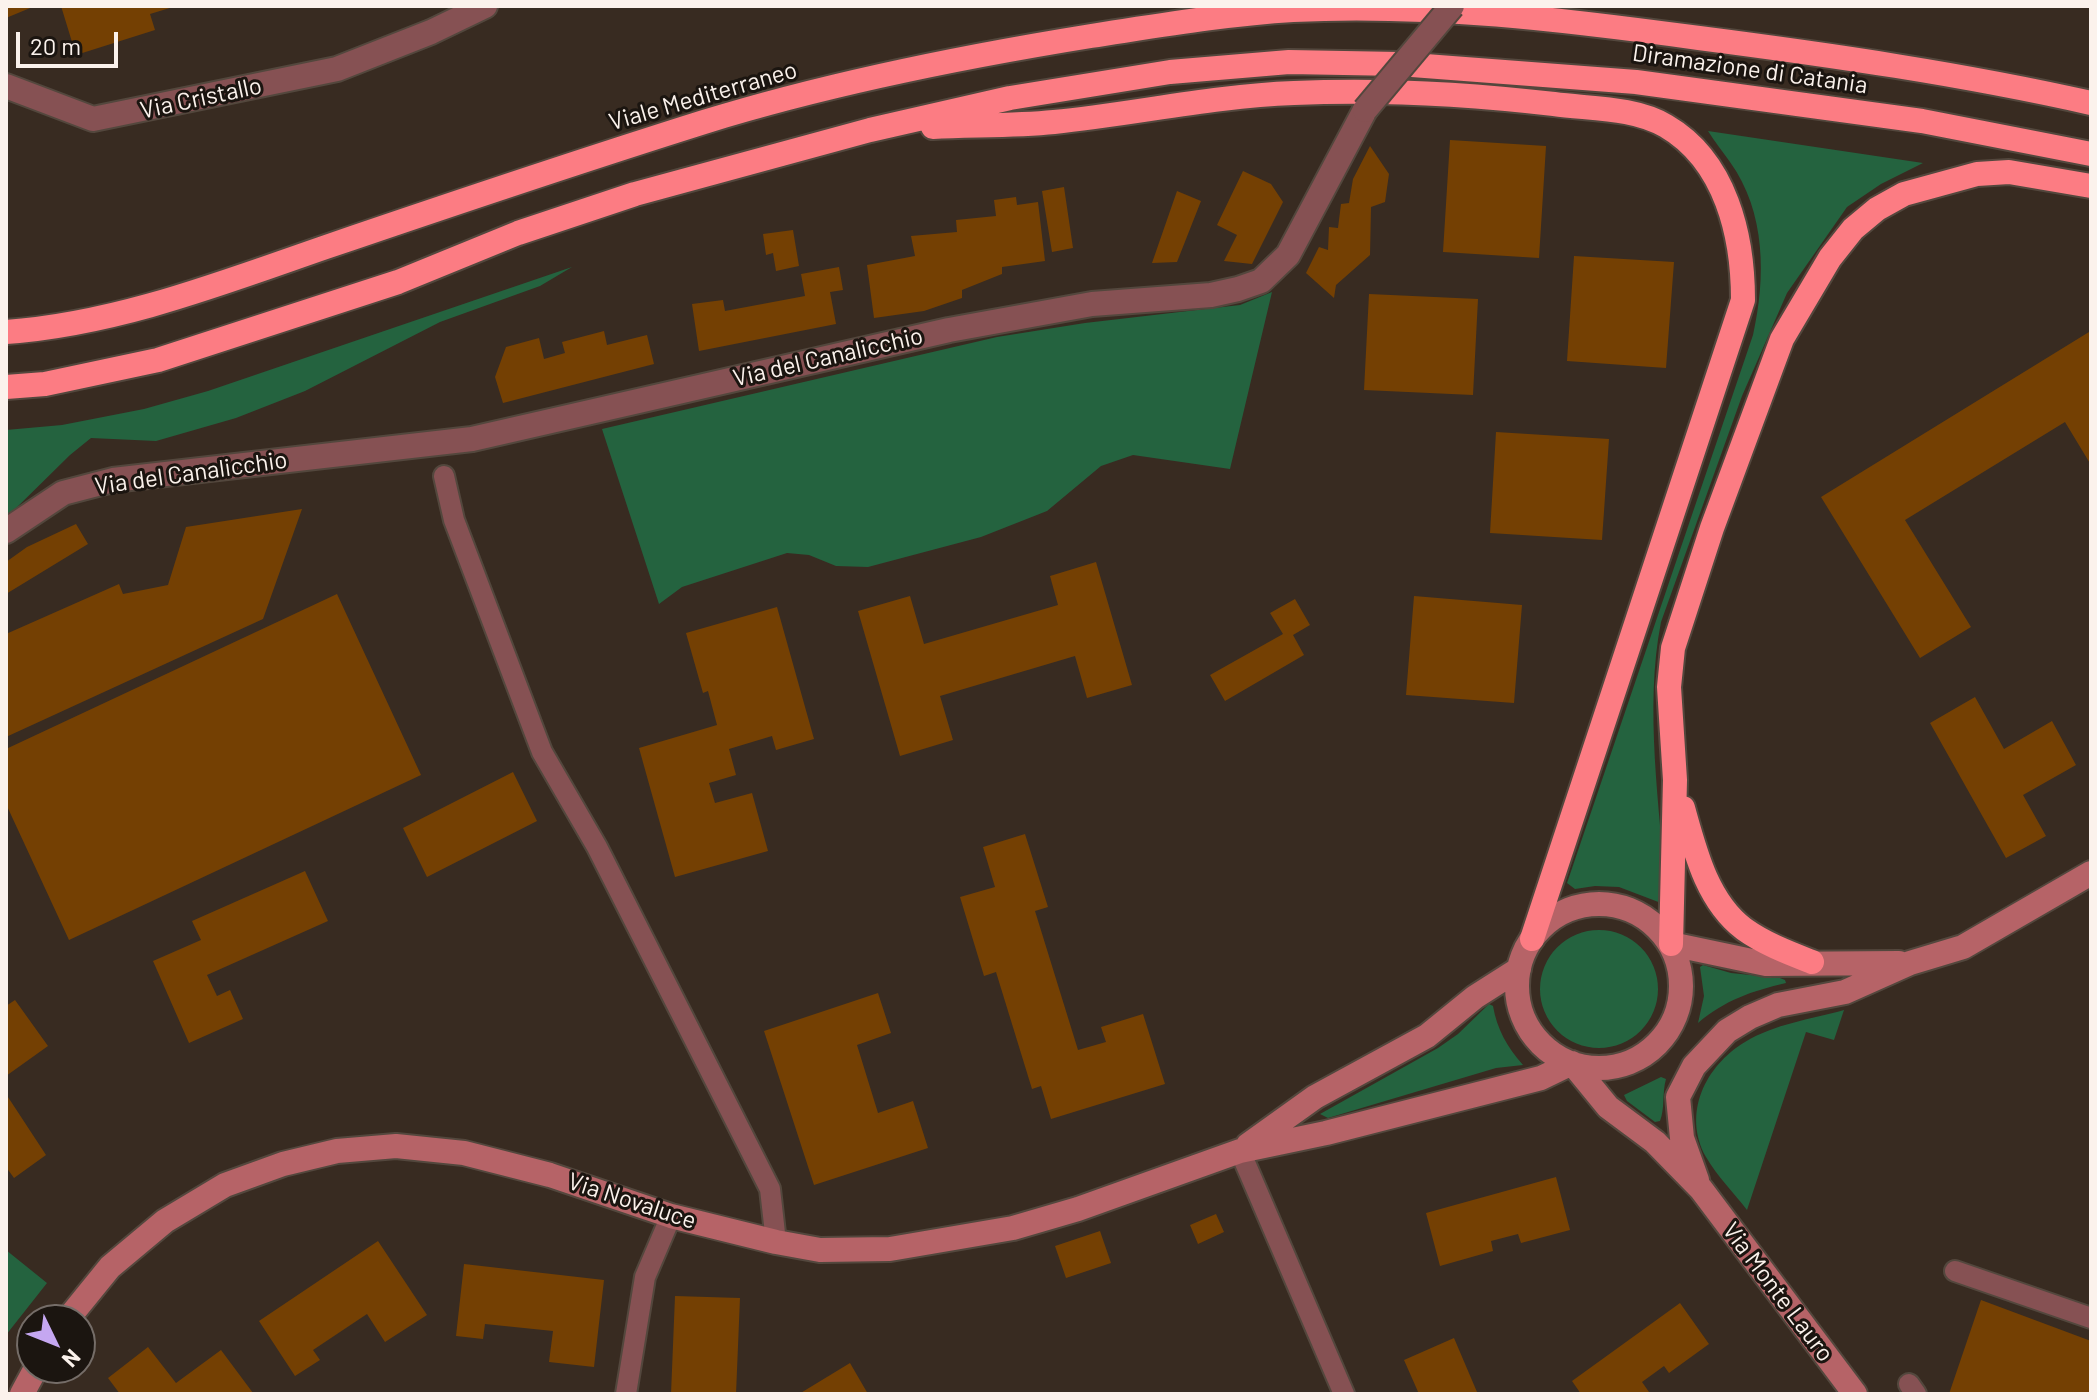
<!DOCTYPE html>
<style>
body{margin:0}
#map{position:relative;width:2097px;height:1400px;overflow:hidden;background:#382b21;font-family:Barlow,sans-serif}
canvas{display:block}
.frame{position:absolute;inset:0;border:8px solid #fbf2ec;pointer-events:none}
.north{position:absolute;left:16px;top:1304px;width:80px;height:80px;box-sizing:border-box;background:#1b1510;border:2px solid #756d68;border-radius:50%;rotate:133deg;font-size:22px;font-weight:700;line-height:32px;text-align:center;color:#fbf2ec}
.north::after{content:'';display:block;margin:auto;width:28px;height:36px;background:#c5a7f1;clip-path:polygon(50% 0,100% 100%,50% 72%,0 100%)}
.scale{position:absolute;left:16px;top:32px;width:102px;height:36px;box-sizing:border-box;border:4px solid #fbf2ec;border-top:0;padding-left:10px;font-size:24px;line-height:28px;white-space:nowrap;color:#fbf2ec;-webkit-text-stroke:6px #1b1510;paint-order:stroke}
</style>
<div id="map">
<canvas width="2097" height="1400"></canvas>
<div class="frame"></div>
<div class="north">N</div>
<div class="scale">20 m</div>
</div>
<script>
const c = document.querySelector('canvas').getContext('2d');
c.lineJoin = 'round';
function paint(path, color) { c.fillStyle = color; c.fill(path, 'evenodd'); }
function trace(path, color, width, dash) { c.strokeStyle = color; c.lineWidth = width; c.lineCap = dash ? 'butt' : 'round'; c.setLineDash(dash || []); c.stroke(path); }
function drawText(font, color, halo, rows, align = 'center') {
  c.font = font + ' Barlow,sans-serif'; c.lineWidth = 6; c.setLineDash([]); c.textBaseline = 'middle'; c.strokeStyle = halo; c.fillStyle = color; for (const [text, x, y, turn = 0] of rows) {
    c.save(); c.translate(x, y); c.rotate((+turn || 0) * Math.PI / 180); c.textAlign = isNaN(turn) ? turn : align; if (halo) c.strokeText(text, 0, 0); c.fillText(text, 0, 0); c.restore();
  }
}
paint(new Path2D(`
 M 1708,131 L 1923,163 L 1881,184 L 1847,207 L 1787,293 L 1742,396 L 1661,622 C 1644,708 1660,808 1666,895 L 1661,903 L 1619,887 L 1595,886 L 1575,889 L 1567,883 L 1753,335 C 1766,278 1766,212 1730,162 C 1722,151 1715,142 1708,131 Z
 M 572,267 L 540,286 L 440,322 L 305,391 L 236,418 L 156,441 L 91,438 L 70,455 L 6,518 L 6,430 L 62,425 L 144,409 L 208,391 Z
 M 1272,292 L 1230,469 L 1133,455 L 1101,466 L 1047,511 L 981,537 L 868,567 L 836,566 L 809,555 L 787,553 L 682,587 L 659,604 L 602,429 L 997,337 L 1085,323 L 1240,305 Z
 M1540 989a59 59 0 1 1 118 0a59 59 0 1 1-118 0Z
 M 1703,965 L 1731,973 L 1780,978 L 1785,980 L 1786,983 C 1752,991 1725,1000 1698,1023 L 1704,996 L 1700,967 Z
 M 1489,1004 L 1493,1006 C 1497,1029 1507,1047 1523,1065 L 1496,1068 L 1328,1118 L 1320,1114 L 1438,1048 L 1458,1034 Z
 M 1844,1010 L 1834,1040 L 1806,1032 L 1747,1210 C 1734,1193 1717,1176 1706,1157 C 1682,1114 1705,1066 1745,1042 C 1774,1024 1812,1019 1844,1010 Z
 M 1661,1077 L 1666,1079 C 1662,1093 1665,1109 1660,1121 L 1655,1122 L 1627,1101 L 1624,1095 Z
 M 6,1250 L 47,1283 L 6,1335 Z`), '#24633f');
paint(new Path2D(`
 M 6,6 L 35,6 L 6,18 Z
 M 61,6 L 173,6 L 173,7 L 150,14 L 155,30 L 76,55 Z
 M 1450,140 L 1546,146 L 1539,258 L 1443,252 Z
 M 1370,146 L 1389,174 L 1385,202 L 1371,207 L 1370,255 L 1336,285 L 1334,298 L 1306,273 L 1319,247 L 1328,250 L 1329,227 L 1338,228 L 1341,204 L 1349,203 L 1353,179 Z
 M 1243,171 L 1271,184 L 1283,202 L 1252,264 L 1224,261 L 1237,235 L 1217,225 Z
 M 1064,187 L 1073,248 L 1052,252 L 1042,191 Z
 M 1177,191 L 1201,201 L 1177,262 L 1152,263 Z
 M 1016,197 L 1017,205 L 1038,202 L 1045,261 L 1002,267 L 1002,274 L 962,290 L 962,298 L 924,311 L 874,318 L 867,265 L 915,256 L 911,236 L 957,232 L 956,220 L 996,216 L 994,200 Z
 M 793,230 L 799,266 L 776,271 L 773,253 L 766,255 L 763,234 Z
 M 1574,256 L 1674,262 L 1666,368 L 1567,361 Z
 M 839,267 L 843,290 L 830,292 L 836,324 L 699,351 L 692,304 L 723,300 L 725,311 L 805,296 L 801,274 Z
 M 1369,294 L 1478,299 L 1473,395 L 1364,390 Z
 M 604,331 L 607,345 L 647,335 L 654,364 L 503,403 L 495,377 L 506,347 L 539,338 L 544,359 L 565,353 L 562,342 Z
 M 2089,332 L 2091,335 L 2091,465 L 2065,422 L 1905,520 L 1971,627 L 1920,658 L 1821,497 Z
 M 1496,432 L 1609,439 L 1602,540 L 1490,533 Z
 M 302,509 L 263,619 L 6,737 L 6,634 L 119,584 L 123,594 L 168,585 L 186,527 Z
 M 76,524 L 88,544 L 6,594 L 6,562 L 27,547 Z
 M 1096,562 L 1132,685 L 1087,698 L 1075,656 L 940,696 L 953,740 L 900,756 L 858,611 L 910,596 L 924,644 L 1058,605 L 1050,576 Z
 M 337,594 L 421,775 L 69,940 L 6,804 L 6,749 Z
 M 1414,596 L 1522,605 L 1514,703 L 1406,695 Z
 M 1295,599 L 1310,625 L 1293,635 L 1304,655 L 1225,701 L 1210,675 L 1283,634 L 1270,613 Z
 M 777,607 L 814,739 L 776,750 L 772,736 L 729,749 L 736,775 L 709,783 L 715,803 L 752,793 L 768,851 L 675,877 L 639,748 L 717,725 L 708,691 L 703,693 L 686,633 Z
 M 1975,697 L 2004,749 L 2052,721 L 2076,765 L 2023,795 L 2046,836 L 2006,858 L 1930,723 Z
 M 513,772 L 537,821 L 427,877 L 403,828 Z
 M 1025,834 L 1048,907 L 1035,911 L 1078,1050 L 1106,1042 L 1101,1027 L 1143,1014 L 1165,1084 L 1051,1119 L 1041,1086 L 1032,1089 L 996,972 L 984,976 L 960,897 L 995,887 L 983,847 Z
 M 305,871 L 328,921 L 207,975 L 217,996 L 230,990 L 243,1019 L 189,1043 L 153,961 L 201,940 L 192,921 Z
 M 878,993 L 891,1033 L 857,1045 L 878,1113 L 913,1101 L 928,1148 L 814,1185 L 764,1031 Z
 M 15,1000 L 48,1046 L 6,1076 L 6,1006 Z
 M 6,1094 L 46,1155 L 14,1178 L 6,1167 Z
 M 1556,1177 L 1570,1230 L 1521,1243 L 1518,1234 L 1491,1241 L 1493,1251 L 1440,1266 L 1426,1213 Z
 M 1216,1214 L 1224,1232 L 1198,1244 L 1190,1225 Z
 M 1100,1231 L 1111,1263 L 1066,1278 L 1055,1246 Z
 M 378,1241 L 427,1315 L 385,1342 L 367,1314 L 313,1350 L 320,1360 L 295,1376 L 259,1321 Z
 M 464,1264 L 604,1280 L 594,1367 L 549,1362 L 553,1331 L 485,1324 L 483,1339 L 456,1336 Z
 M 675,1296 L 740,1298 L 736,1394 L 671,1394 Z
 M 1981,1300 L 2091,1341 L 2091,1394 L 1949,1394 Z
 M 1680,1303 L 1709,1344 L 1669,1373 L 1664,1366 L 1642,1382 L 1649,1392 L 1647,1394 L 1581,1394 L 1572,1381 Z
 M 1454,1338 L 1477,1392 L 1472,1394 L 1419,1394 L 1404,1360 Z
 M 148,1347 L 176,1383 L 221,1350 L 253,1393 L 120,1394 L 108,1378 Z
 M 850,1363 L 868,1394 L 799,1394 Z`), '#744003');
const service = new Path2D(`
 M 444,476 L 454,520 L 542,752 L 597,847 L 770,1189 L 776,1242
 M 1240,1151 L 1344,1394
 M 1955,1271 L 2091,1318
 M 1909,1384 L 1916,1394
 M 626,1394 L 645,1277 L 671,1216`);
const minor = new Path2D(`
 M 6,86 L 93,119 L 337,69 L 431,32 L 485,6
 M 6,531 L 63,493 L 113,480 L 472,439 L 949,330 L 1092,304 L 1211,295 L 1238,289 L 1261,281 L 1288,255 L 1365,110`);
const secondary = new Path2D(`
 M1517 986a82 82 0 1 1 164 0a82 82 0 1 1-164 0Z
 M 1671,944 L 1766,964 L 1899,963
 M 1248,1145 L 1315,1097 L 1427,1036 L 1475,997 L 1519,969
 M 1697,1180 L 1682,1138 L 1678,1097 L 1694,1066 L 1727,1031 L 1750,1017 L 1778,1005 L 1845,992 L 1910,963 L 1963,947 L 2091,873
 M 67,1320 L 110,1267 L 165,1221 L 225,1185 L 283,1164 L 337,1151 L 396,1146 L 464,1153 L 550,1175 L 671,1216 L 776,1242 L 820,1250 L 890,1249 L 1013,1228 L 1078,1209 L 1240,1151 L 1326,1133 L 1541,1078 L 1572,1063 L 1608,1107 L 1655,1142 L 1701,1189 L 1855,1394
 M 22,1394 L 36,1368`);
const motorway = new Path2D(`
 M 933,127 C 973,125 1014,126 1054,122 C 1134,114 1213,96 1294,93 C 1381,89 1468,94 1554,104 C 1590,109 1634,107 1666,126 C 1726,161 1743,236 1743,300 L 1532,939
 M 6,332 C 117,324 222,283 326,247 C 452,204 577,162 704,122 C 830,83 961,57 1091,36 C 1157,26 1226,14 1293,10 C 1428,3 1566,20 1699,38 C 1831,55 1962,74 2091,103
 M 6,387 L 45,384 L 158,360 L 398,282 L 518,233 L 635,194 L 870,130 L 1010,98 L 1170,72 L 1289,62 L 1399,64 L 1636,82 L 1922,121 L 2091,154
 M 1683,808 C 1695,851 1707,901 1744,929 C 1765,944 1789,953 1812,962
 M 1671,944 L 1675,780 L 1669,687 L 1673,648 L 1712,528 L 1782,339 L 1830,258 L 1853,229 L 1877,209 L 1904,194 L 1977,174 L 2009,172 L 2091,186`);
trace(service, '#53473d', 24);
trace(minor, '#53473d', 28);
trace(secondary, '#53473d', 28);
trace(motorway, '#53473d', 28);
trace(service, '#865153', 20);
trace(minor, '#865153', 24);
trace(secondary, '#b66367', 24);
trace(motorway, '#fc7c83', 24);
const minorBridge = new Path2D(`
 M 1365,110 L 1452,6`);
trace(minorBridge, '#53473d', 28, []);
trace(minorBridge, '#865153', 24);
drawText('24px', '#fbf2ec', '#1b1510', [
 ["Diramazione di Catania",1750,69,8],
 ["Viale Mediterraneo",703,96,-16],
 ["Via Cristallo",201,98,-12],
 ["Via del Canalicchio",828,357,-13],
 ["Via del Canalicchio",191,473,-8],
 ["Via Novaluce",632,1201,18],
 ["Via Monte Lauro",1778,1292,53]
]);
</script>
